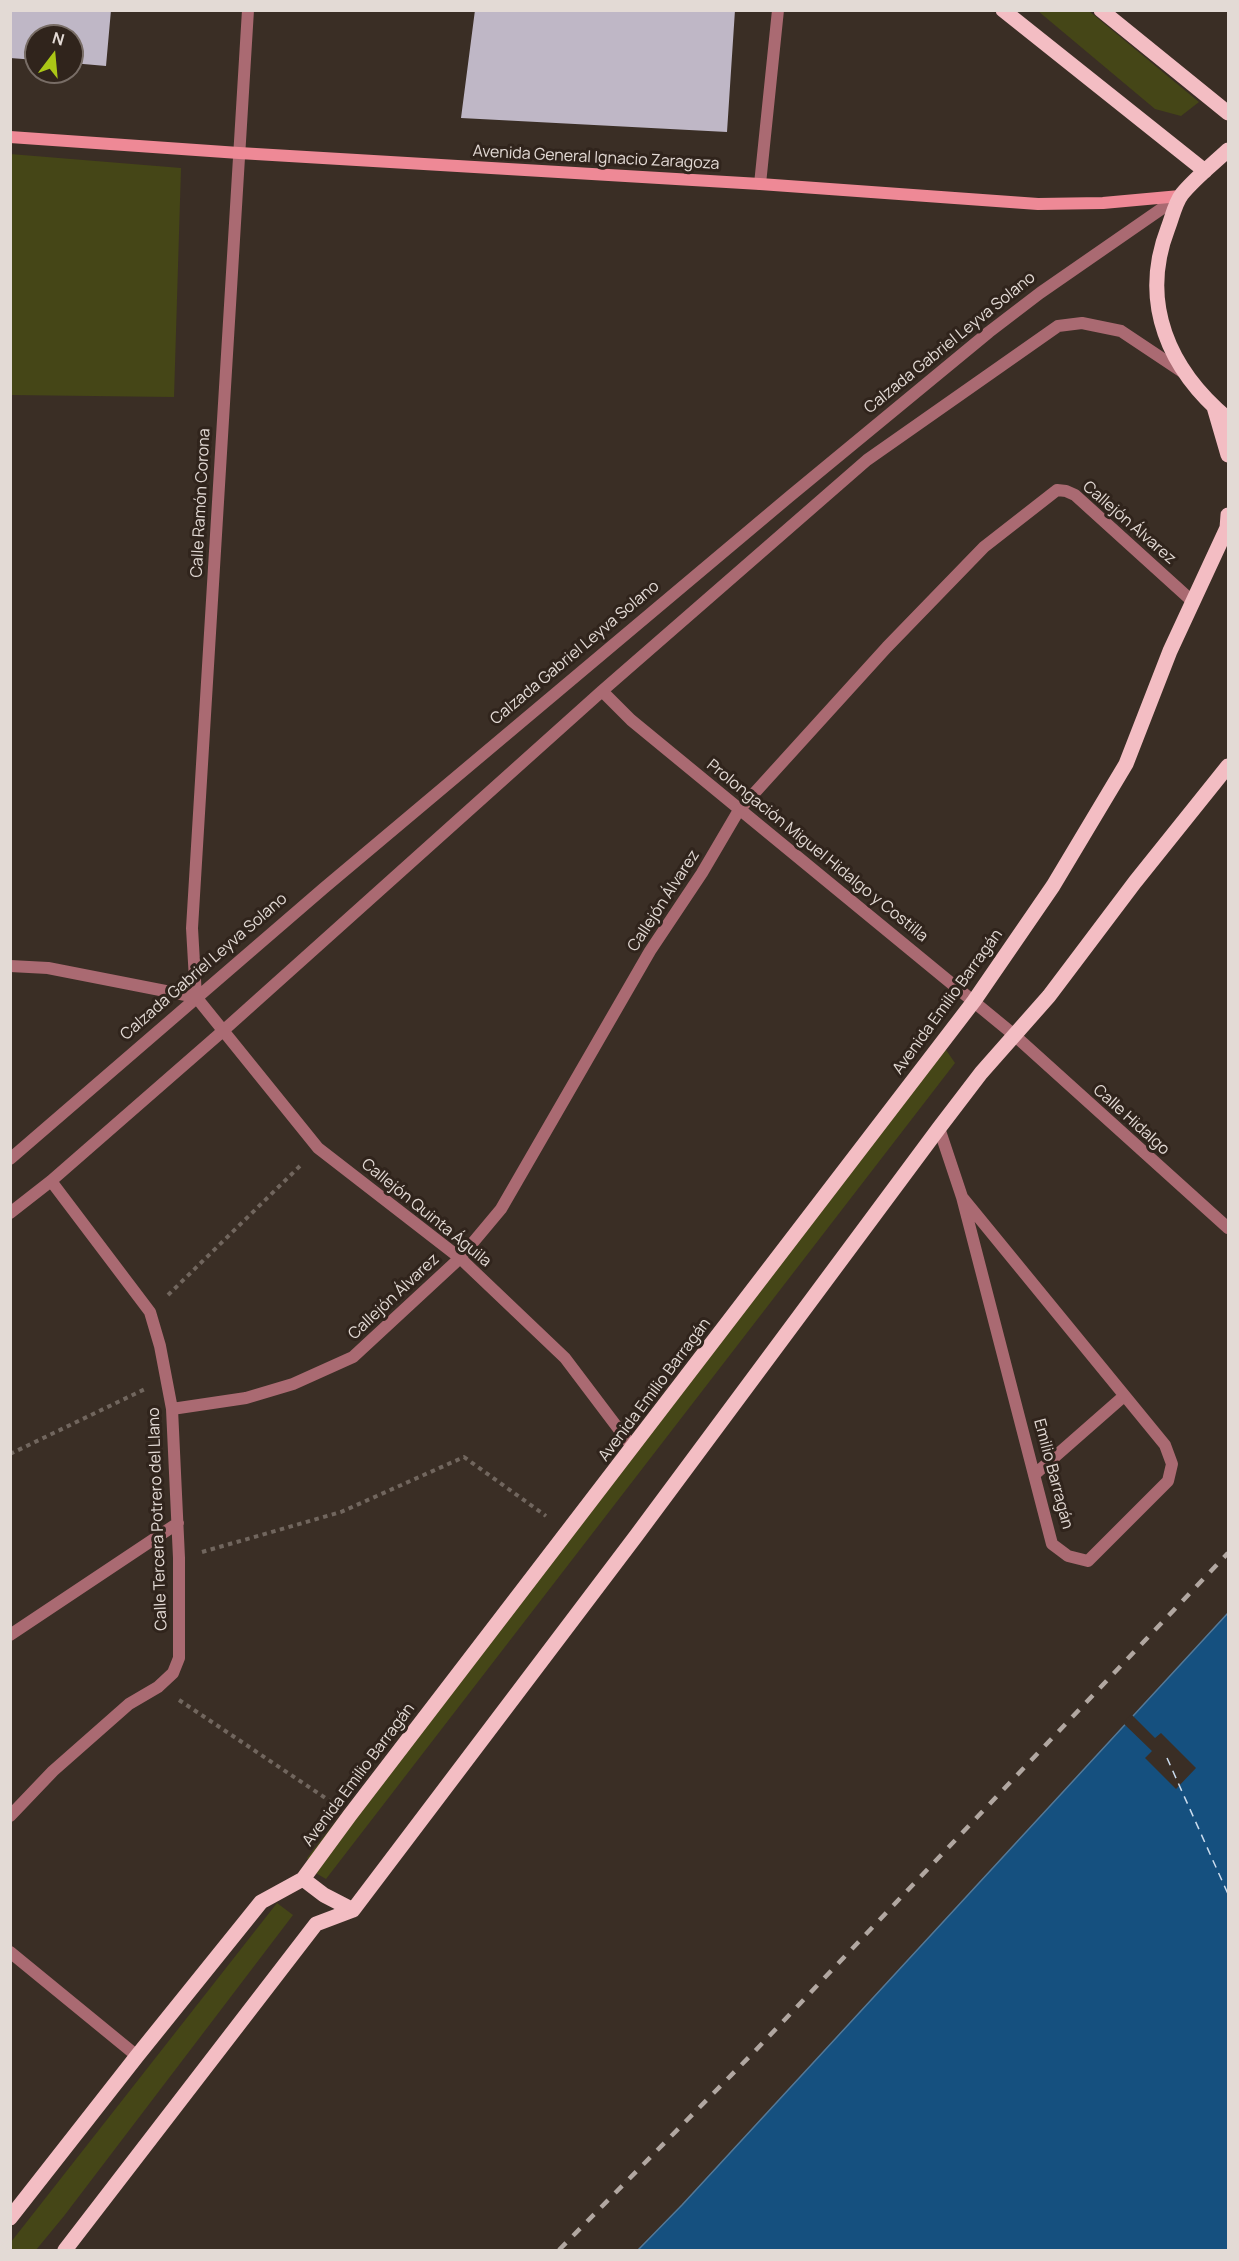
<!DOCTYPE html>
<meta charset="utf-8">
<style>
body{margin:0}
#map{position:relative;width:1239px;height:2261px;overflow:hidden;background:#3a2e25;font-family:Manrope,sans-serif}
canvas{display:block}
.frame{position:absolute;inset:0;border:12px solid #e3dad5;pointer-events:none}
.north{position:absolute;left:24px;top:24px;width:60px;height:60px;box-sizing:border-box;background:#30241c;border:2px solid #786d66;border-radius:50%;rotate:16deg;font-size:16px;font-weight:700;line-height:24px;text-align:center;color:#e3dad5}
.north::after{content:'';display:block;margin:auto;width:21px;height:27px;background:#abc616;clip-path:polygon(50% 0,100% 100%,50% 72%,0 100%)}
</style>
<div id="map">
<canvas width="1239" height="2261"></canvas>
<div class="frame"></div>
<div class="north">N</div>
</div>
<script>
const c = document.querySelector('canvas').getContext('2d');
c.lineJoin = 'round';
function paint(path, color) { c.fillStyle = color; c.fill(path, 'evenodd'); }
function trace(path, color, width, dash) { c.strokeStyle = color; c.lineWidth = width; c.lineCap = dash ? 'butt' : 'round'; c.setLineDash(dash || []); c.stroke(path); }
function drawText(font, color, halo, rows, align = 'center') {
  c.font = font + ' Manrope,sans-serif'; c.lineWidth = 6; c.setLineDash([]); c.textBaseline = 'middle'; c.strokeStyle = halo; c.fillStyle = color; for (const [text, x, y, turn = 0] of rows) {
    c.save(); c.translate(x, y); c.rotate((+turn || 0) * Math.PI / 180); c.textAlign = isNaN(turn) ? turn : align; if (halo) c.strokeText(text, 0, 0); c.fillText(text, 0, 0); c.restore();
  }
}
paint(new Path2D(`
 M 1038,11 L 1089,11 L 1199,102 L 1181,116 L 1155,109 Z
 M 10,154 L 181,168 L 174,397 L 11,395 Z
 M 944,1047 L 955,1063 L 326,1879 L 314,1872 L 307,1858 Z
 M 277,1903 L 293,1915 L 64,2216 L 36,2250 L 11,2250 L 11,2242 Z`), '#454617');
const water = new Path2D(`
 M 1228,1613 L 1228,2250 L 638,2250 L 682,2205 Z`);
paint(water, '#15507f');
trace(water, '#537999', 1.5);
paint(new Path2D(`
 M 1131,1714 L 1155,1738 L 1161,1733 L 1196,1768 L 1176,1789 L 1145,1758 L 1152,1751 L 1123,1723 Z`), '#3a2e25');
trace(new Path2D(`
 M 1167,1758 L 1228,1894`), '#cbdcee', 1.5, [8, 6]);
paint(new Path2D(`
 M 10,10 L 111,10 L 106,66 L 72,63 L 72,36 L 36,36 L 36,60 L 10,58 Z
 M 475,10 L 735,10 L 727,132 L 461,118 Z`), '#bfb7c6');
trace(new Path2D(`
 M 168,1295 L 302,1164
 M 10,1454 L 145,1389
 M 202,1552 L 341,1512 L 464,1457 L 546,1516
 M 179,1700 L 330,1801`), '#71665e', 4, [4.5, 4.5]);
trace(new Path2D(`
 M 939,1128 L 962,1197 L 1052,1544 L 1068,1556 L 1088,1561 L 1168,1481 L 1172,1464 L 1165,1445 L 962,1197
 M 1034,1475 L 1124,1396`), '#aa6a72', 12);
trace(new Path2D(`
 M 760,184 L 778,10
 M 602,691 L 631,720 L 1013,1034 L 1228,1228
 M 10,966 L 48,968 L 196,997
 M 196,997 L 192,928 L 248,10
 M 196,997 L 318,1148 L 460,1258 L 565,1358 L 633,1448
 M 10,1159 L 324,888 L 789,497 L 989,332 L 1040,293 L 1180,196
 M 10,1213 L 51,1181 L 224,1030 L 602,691 L 867,460 L 1058,326 L 1082,323 L 1121,331 L 1184,373
 M 172,1409 L 246,1398 L 293,1384 L 353,1357 L 460,1258 L 501,1209 L 650,951 L 702,873 L 739,810 L 887,647 L 984,547 L 1057,490 L 1066,491 L 1075,495 L 1192,601
 M 10,1635 L 178,1523
 M 10,1816 L 53,1771 L 129,1704 L 158,1687 L 173,1673 L 179,1658 L 179,1558 L 172,1409 L 160,1346 L 150,1312 L 51,1181
 M 10,1952 L 137,2056`), '#aa6a72', 12);
trace(new Path2D(`
 M 10,137 L 239,153 L 760,184 L 1038,204 L 1103,203 L 1180,196`), '#ee8996', 12);
trace(new Path2D(`
 M 1003,10 L 1205,171
 M 1101,10 L 1228,113
 M 1228,150 C 1213,164 1195,178 1182,194 C 1175,203 1172,218 1168,228 C 1139,303 1169,370 1228,419
 M 1214,407 L 1228,455
 M 303,1879 L 324,1895 L 353,1910
 M 10,2218 L 137,2056 L 261,1902 L 303,1879 L 350,1815 L 974,1001 L 1053,886 L 1126,764 L 1170,651 L 1227,528 L 1228,515
 M 65,2250 L 316,1924 L 353,1910 L 636,1536 L 939,1128 L 981,1073 L 1049,996 L 1135,882 L 1228,766`), '#f3bdc3', 15);
trace(new Path2D(`
 M 559,2250 L 754,2052 L 1228,1553`), '#b1a7a1', 4.5, [10, 10]);
drawText('16px', '#e3dad5', '#30241c', [
 ["Avenida General Ignacio Zaragoza",596,158,3],
 ["Calzada Gabriel Leyva Solano",950,343,-39],
 ["Calle Ramón Corona",201,503,-87],
 ["Callejón Álvarez",1129,523,41],
 ["Calzada Gabriel Leyva Solano",575,653,-40],
 ["Prolongación Miguel Hidalgo y Costilla",817,851,39],
 ["Callejón Álvarez",664,901,-57],
 ["Calzada Gabriel Leyva Solano",204,967,-41],
 ["Avenida Emilio Barragán",948,1002,-54],
 ["Calle Hidalgo",1131,1120,42],
 ["Callejón Quinta Águila",426,1213,39],
 ["Callejón Álvarez",394,1297,-43],
 ["Avenida Emilio Barragán",655,1390,-53],
 ["Emilio Barragán",1053,1474,75],
 ["Calle Tercera Potrero del Llano",158,1519,-92],
 ["Avenida Emilio Barragán",359,1775,-53]
]);
</script>
